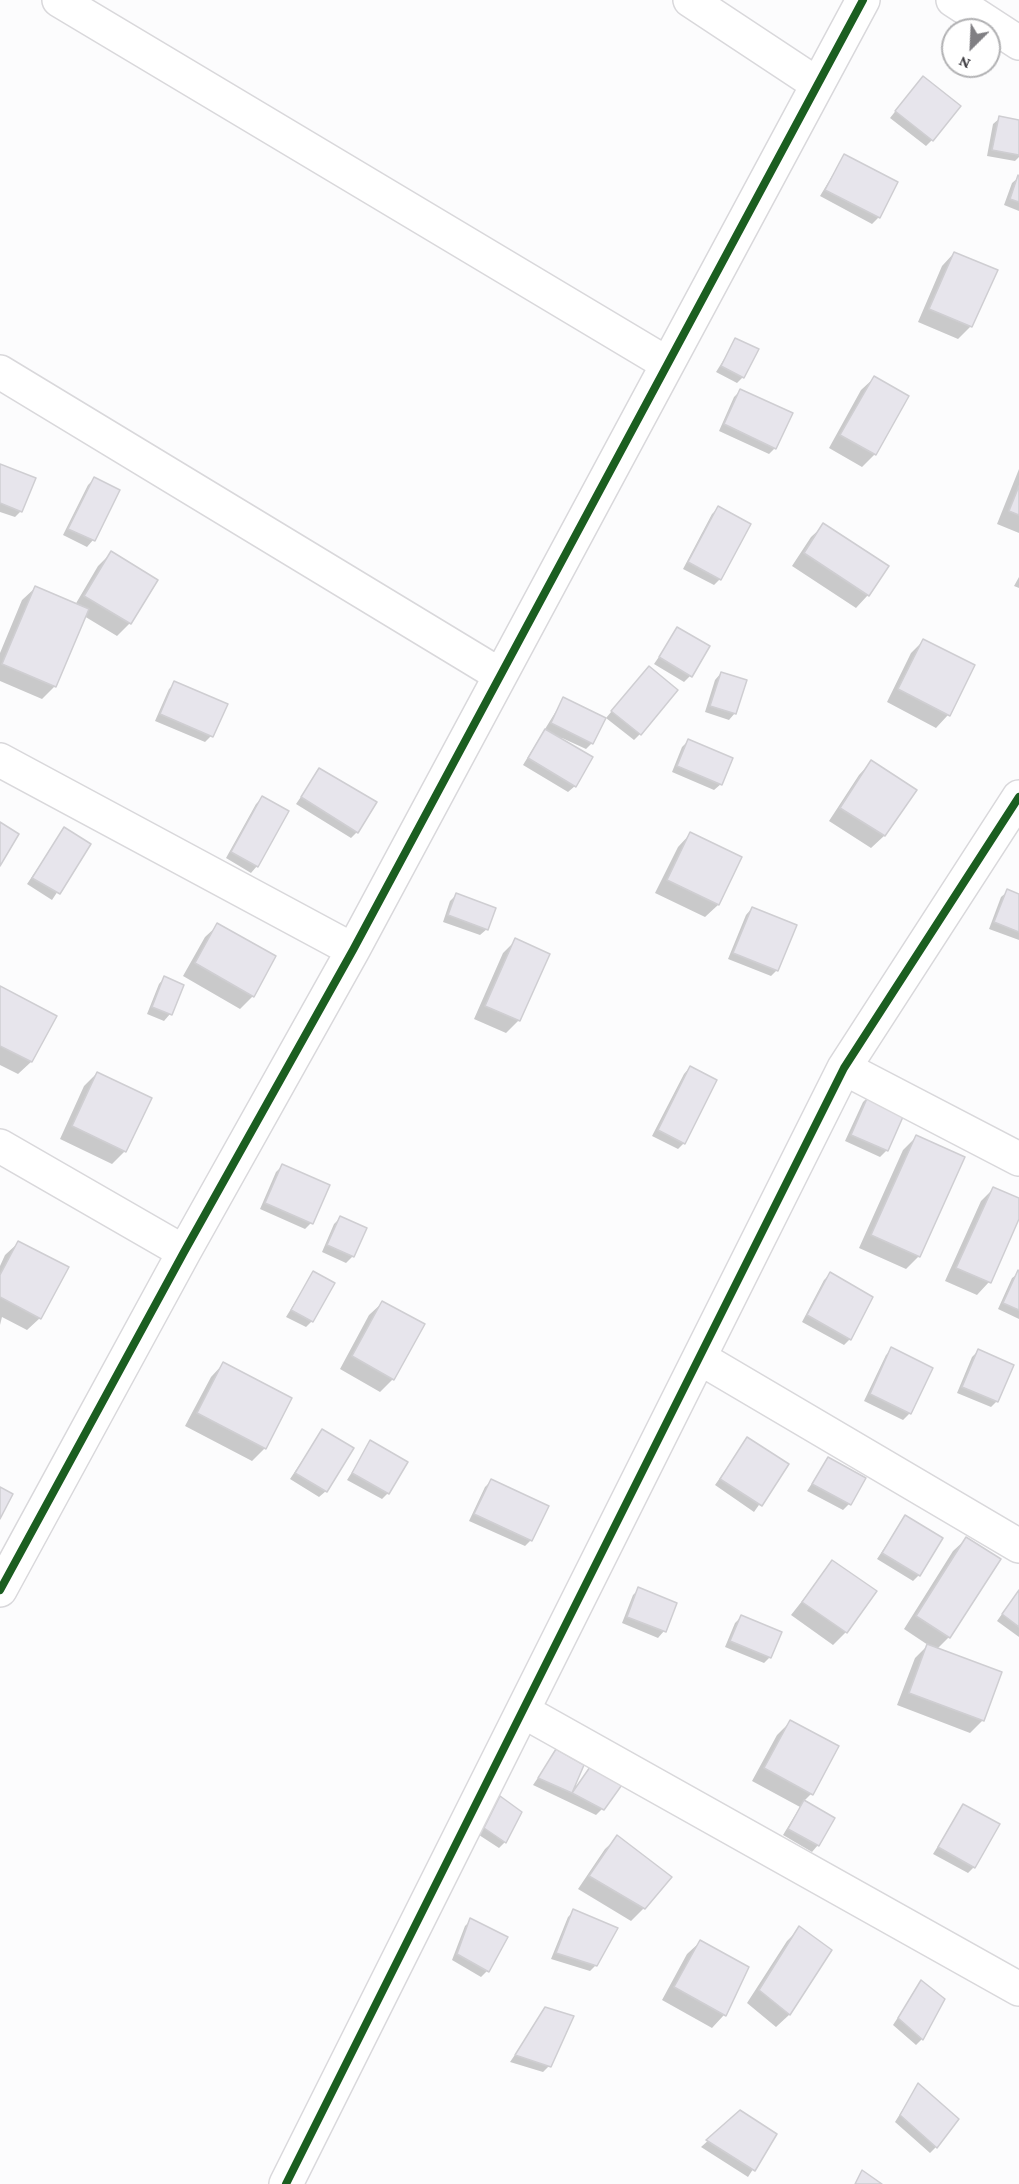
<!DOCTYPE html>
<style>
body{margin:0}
#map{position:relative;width:1019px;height:2184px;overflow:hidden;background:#fcfcfd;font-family:"Crimson Pro",serif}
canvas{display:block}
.north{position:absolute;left:941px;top:18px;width:60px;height:60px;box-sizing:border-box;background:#fff;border:2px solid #b1b1b3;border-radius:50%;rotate:204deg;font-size:16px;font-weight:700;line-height:24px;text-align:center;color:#3d3c41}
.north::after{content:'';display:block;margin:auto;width:21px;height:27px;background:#807f83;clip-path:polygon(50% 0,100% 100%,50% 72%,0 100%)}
</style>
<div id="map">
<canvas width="1019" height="2184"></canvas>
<div class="north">N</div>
</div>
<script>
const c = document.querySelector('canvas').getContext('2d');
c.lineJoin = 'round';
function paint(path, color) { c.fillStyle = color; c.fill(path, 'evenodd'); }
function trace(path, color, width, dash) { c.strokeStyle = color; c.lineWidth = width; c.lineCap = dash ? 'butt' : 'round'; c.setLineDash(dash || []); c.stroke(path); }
paint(new Path2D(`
 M 917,84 L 932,140 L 926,146 L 890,118 Z
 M 1000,118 L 1019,122 L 1019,157 L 1015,161 L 987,156 L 993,124 Z
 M 844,156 L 896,183 L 878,218 L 872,224 L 820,196 Z
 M 1019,177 L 1019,211 L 1004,205 L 1012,183 Z
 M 954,253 L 971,326 L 958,339 L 918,322 L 942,266 Z
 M 736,340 L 743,377 L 737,383 L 716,372 Z
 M 874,378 L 875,454 L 862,467 L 829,448 L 861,390 Z
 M 740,391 L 775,448 L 769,454 L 719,431 L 734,397 Z
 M 0,466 L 21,511 L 15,517 L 0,512 Z
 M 1019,469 L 1019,533 L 997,524 Z
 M 94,479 L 118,490 L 93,540 L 87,547 L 63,535 L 88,485 Z
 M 718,508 L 720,579 L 714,585 L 683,569 L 712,514 Z
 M 824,525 L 868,595 L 856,608 L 792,566 L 811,537 Z
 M 111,553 L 130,623 L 117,636 L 84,616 L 54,687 L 42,699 L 0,681 L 0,653 L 22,600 L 35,588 L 75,605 L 98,566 Z
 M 1019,577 L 1019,588 L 1014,586 Z
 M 678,629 L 690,676 L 684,682 L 654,664 Z
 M 924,640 L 948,715 L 936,728 L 887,702 L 911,653 Z
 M 721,673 L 735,713 L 729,720 L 705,712 L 715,680 Z
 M 643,674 L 640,734 L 634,740 L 606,718 Z
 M 175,683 L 211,736 L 205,742 L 155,721 L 169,689 Z
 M 564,698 L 592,743 L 586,749 L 562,738 L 561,740 L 575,786 L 568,792 L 523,765 Z
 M 688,741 L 721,784 L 714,790 L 672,772 L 682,747 Z
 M 871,762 L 915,790 L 884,836 L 871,848 L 829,821 L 859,775 Z
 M 320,769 L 357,832 L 351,838 L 296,804 Z
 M 262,798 L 257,866 L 251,873 L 226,858 L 256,804 Z
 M 64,829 L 89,844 L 52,900 L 27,884 Z
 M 690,834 L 740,858 L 718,905 L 705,917 L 655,893 L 678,847 Z
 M 1008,891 L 1019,895 L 1019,940 L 989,929 L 1001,897 Z
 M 456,895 L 487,929 L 480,935 L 443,922 L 450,901 Z
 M 752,908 L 777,970 L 771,976 L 728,959 L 746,915 Z
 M 218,925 L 253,996 L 240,1009 L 183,976 L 205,937 Z
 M 516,940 L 519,1020 L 506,1033 L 474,1019 L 503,953 Z
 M 165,977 L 183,985 L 170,1014 L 164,1021 L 147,1014 L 159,984 Z
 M 0,988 L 55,1016 L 31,1062 L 18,1074 L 0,1065 Z
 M 690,1067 L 684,1143 L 678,1149 L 652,1136 L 684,1074 Z
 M 97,1073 L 125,1151 L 112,1164 L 60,1139 L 84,1086 Z
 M 869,1096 L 887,1150 L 880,1157 L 845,1141 L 863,1102 Z
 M 916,1137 L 919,1256 L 906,1269 L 859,1248 L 903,1150 Z
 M 282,1166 L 311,1223 L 305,1229 L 260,1209 L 276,1172 Z
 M 994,1188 L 1019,1200 L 1019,1215 L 989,1282 L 977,1295 L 945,1281 L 981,1201 Z
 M 341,1217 L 353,1256 L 346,1263 L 322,1252 L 334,1224 Z
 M 18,1243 L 40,1318 L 27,1330 L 2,1317 L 0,1325 L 0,1266 L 5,1255 Z
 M 313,1273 L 312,1321 L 306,1327 L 286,1317 Z
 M 1019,1273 L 1019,1319 L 998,1309 L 1012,1278 Z
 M 830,1274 L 850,1339 L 844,1345 L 802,1322 L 824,1280 Z
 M 382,1303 L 393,1379 L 380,1392 L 340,1369 L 369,1315 Z
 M 892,1349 L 931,1368 L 909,1414 L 903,1420 L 864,1401 L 886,1355 Z
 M 978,1351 L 997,1401 L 991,1407 L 957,1393 L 972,1357 Z
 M 223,1364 L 265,1448 L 252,1461 L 185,1426 L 211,1377 Z
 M 322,1431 L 326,1491 L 319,1497 L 290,1479 Z
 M 747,1439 L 787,1465 L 754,1512 L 715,1485 Z
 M 371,1442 L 388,1493 L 382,1499 L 347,1480 Z
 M 828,1458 L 849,1504 L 843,1510 L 807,1491 Z
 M 491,1481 L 531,1540 L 525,1546 L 469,1521 L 485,1487 Z
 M 905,1517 L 919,1575 L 913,1581 L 877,1559 Z
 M 966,1539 L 949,1637 L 937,1649 L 983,1720 L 970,1733 L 897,1705 L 915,1658 L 928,1645 L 904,1629 L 953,1551 Z
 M 833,1562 L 846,1632 L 833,1645 L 791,1615 Z
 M 639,1589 L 675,1604 L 664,1631 L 658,1638 L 622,1623 L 633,1595 Z
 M 1019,1590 L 1019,1637 L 997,1621 Z
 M 741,1617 L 770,1657 L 764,1663 L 725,1647 L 735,1623 Z
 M 790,1722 L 811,1794 L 803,1802 L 818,1845 L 812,1852 L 783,1835 L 800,1807 L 752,1781 L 777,1735 Z
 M 556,1751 L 574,1789 L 590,1769 L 602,1809 L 596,1815 L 533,1785 Z
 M 500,1798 L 505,1842 L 499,1848 L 479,1835 L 494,1804 Z
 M 963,1806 L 974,1867 L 968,1873 L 933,1854 Z
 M 618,1837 L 644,1908 L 631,1921 L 578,1889 L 605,1849 Z
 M 574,1911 L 596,1965 L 590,1971 L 551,1959 L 568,1917 Z
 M 471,1920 L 487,1971 L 481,1977 L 452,1960 L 465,1926 Z
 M 800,1928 L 830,1950 L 789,2015 L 776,2027 L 747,2003 L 787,1941 Z
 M 700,1942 L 747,1968 L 724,2015 L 712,2028 L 662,2000 L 687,1954 Z
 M 921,1982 L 943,1999 L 922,2039 L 916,2045 L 893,2025 Z
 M 546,2009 L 549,2066 L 543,2072 L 510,2062 Z
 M 918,2085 L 936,2147 L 930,2153 L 895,2122 Z
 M 740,2112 L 775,2135 L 748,2177 L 701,2147 Z`), '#0003');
const building = new Path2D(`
 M 923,76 L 961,106 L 933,141 L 895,111 Z
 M 999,116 L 1019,120 L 1019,155 L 992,150 Z
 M 844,154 L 898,182 L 880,218 L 825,190 Z
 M 1018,175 L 1019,176 L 1019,202 L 1010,199 Z
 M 954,252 L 998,270 L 972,327 L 929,309 Z
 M 735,338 L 759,349 L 744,378 L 721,366 Z
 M 874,376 L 909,396 L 876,455 L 840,435 Z
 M 740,389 L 793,413 L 776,449 L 724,424 Z
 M 0,464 L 36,478 L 22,512 L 0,503 Z
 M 94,477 L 120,490 L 95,541 L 68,529 Z
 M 1019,486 L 1019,515 L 1009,511 Z
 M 718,506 L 751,524 L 721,580 L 688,562 Z
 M 823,523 L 889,566 L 869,596 L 804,553 Z
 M 111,551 L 158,580 L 131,624 L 84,596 Z
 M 35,586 L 89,609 L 56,687 L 2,664 Z
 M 677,627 L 710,646 L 692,677 L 659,657 Z
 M 923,639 L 975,665 L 950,716 L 898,689 Z
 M 649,666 L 678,690 L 641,735 L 611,711 Z
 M 721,672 L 747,680 L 736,714 L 710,706 Z
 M 174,681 L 228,704 L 213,737 L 160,714 Z
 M 563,697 L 606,718 L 593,744 L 551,723 Z
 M 545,729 L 593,757 L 576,787 L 528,758 Z
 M 688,739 L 733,758 L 722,785 L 677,766 Z
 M 871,760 L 917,790 L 885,836 L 840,808 Z
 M 319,768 L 377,802 L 358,833 L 301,797 Z
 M 262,796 L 289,811 L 258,867 L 231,852 Z
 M 0,822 L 19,834 L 0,866 Z
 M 64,827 L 91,844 L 60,894 L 32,878 Z
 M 690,832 L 742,857 L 719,905 L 667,880 Z
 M 1007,889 L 1019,894 L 1019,932 L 994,922 Z
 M 456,893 L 496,908 L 488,930 L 448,915 Z
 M 752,907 L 797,925 L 778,971 L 733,953 Z
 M 217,923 L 276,956 L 254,997 L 195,963 Z
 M 515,938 L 550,954 L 520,1021 L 485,1006 Z
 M 164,976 L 184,985 L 172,1015 L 152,1007 Z
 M 0,986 L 57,1016 L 32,1062 L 0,1046 Z
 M 690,1066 L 717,1080 L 685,1144 L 658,1130 Z
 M 97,1072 L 152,1098 L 126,1152 L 72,1126 Z
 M 869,1094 L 906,1110 L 888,1151 L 851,1135 Z
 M 916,1135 L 965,1157 L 920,1257 L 871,1235 Z
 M 282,1164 L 330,1185 L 313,1224 L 265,1203 Z
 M 993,1187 L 1019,1198 L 1019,1219 L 991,1283 L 956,1268 Z
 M 340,1216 L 367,1228 L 354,1257 L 327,1245 Z
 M 18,1241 L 69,1267 L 41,1319 L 0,1297 L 0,1275 Z
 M 1018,1270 L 1019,1271 L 1019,1310 L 1003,1303 Z
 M 313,1271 L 335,1283 L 313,1322 L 291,1310 Z
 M 830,1272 L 873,1297 L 851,1340 L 807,1315 Z
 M 382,1301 L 425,1324 L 394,1380 L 352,1356 Z
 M 891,1347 L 933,1368 L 911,1414 L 870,1394 Z
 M 978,1349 L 1014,1365 L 998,1402 L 962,1387 Z
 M 223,1362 L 292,1398 L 266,1449 L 197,1413 Z
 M 322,1429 L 354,1448 L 327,1492 L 295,1473 Z
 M 747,1437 L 789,1464 L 762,1506 L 720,1479 Z
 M 370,1440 L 408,1462 L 389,1494 L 352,1473 Z
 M 828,1457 L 866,1478 L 851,1505 L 812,1484 Z
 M 491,1479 L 549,1506 L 532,1541 L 474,1514 Z
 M 0,1487 L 13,1494 L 0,1519 Z
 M 905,1515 L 943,1538 L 920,1576 L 882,1553 Z
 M 966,1537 L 1001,1559 L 950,1638 L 916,1616 Z
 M 832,1560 L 877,1591 L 847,1633 L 802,1602 Z
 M 638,1587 L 677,1603 L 666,1632 L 627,1617 Z
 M 1019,1590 L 1019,1627 L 1002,1614 Z
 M 741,1615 L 782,1632 L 771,1658 L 730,1641 Z
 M 927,1644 L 1002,1672 L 984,1721 L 909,1693 Z
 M 790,1720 L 839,1746 L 813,1795 L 764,1768 Z
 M 556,1749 L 584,1765 L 572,1793 L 538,1778 Z
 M 590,1767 L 624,1782 L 604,1810 L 572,1793 Z
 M 500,1796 L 522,1812 L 506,1843 L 484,1828 Z
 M 804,1800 L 835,1818 L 819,1846 L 788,1829 Z
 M 963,1804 L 1000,1824 L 975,1868 L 938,1847 Z
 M 617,1835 L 672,1877 L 645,1909 L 589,1876 Z
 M 573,1909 L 618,1928 L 597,1966 L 556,1953 Z
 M 470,1918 L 508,1937 L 489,1972 L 457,1954 Z
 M 799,1926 L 832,1950 L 790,2015 L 759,1990 Z
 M 700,1940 L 749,1967 L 726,2016 L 674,1987 Z
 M 921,1980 L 945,1999 L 923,2040 L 898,2018 Z
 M 545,2007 L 574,2016 L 551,2067 L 515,2055 Z
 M 918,2083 L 959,2119 L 937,2148 L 900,2115 Z
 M 740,2110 L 777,2134 L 755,2171 L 706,2140 Z
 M 862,2170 L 882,2184 L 855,2184 Z`);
paint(building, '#e7e5ec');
trace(building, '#cfced2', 1.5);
const minor = new Path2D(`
 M 59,0 L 666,363
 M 690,0 L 817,84
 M 953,0 L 1019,43
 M 0,372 L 500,675
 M 0,760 L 353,950
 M 844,1068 L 1019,1159
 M 0,1146 L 184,1252
 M 700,1358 L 1019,1546
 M 0,1590 L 184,1252 L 353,950 L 863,0
 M 523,1711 L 1019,1989
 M 286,2184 L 844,1068 L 1019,797`);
trace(minor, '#d9d8db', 36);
trace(minor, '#fff', 33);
trace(new Path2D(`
 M 0,1590 L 184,1252 L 353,950 L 863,0
 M 286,2184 L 844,1068 L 1019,797`), '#1b5e20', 8);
</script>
